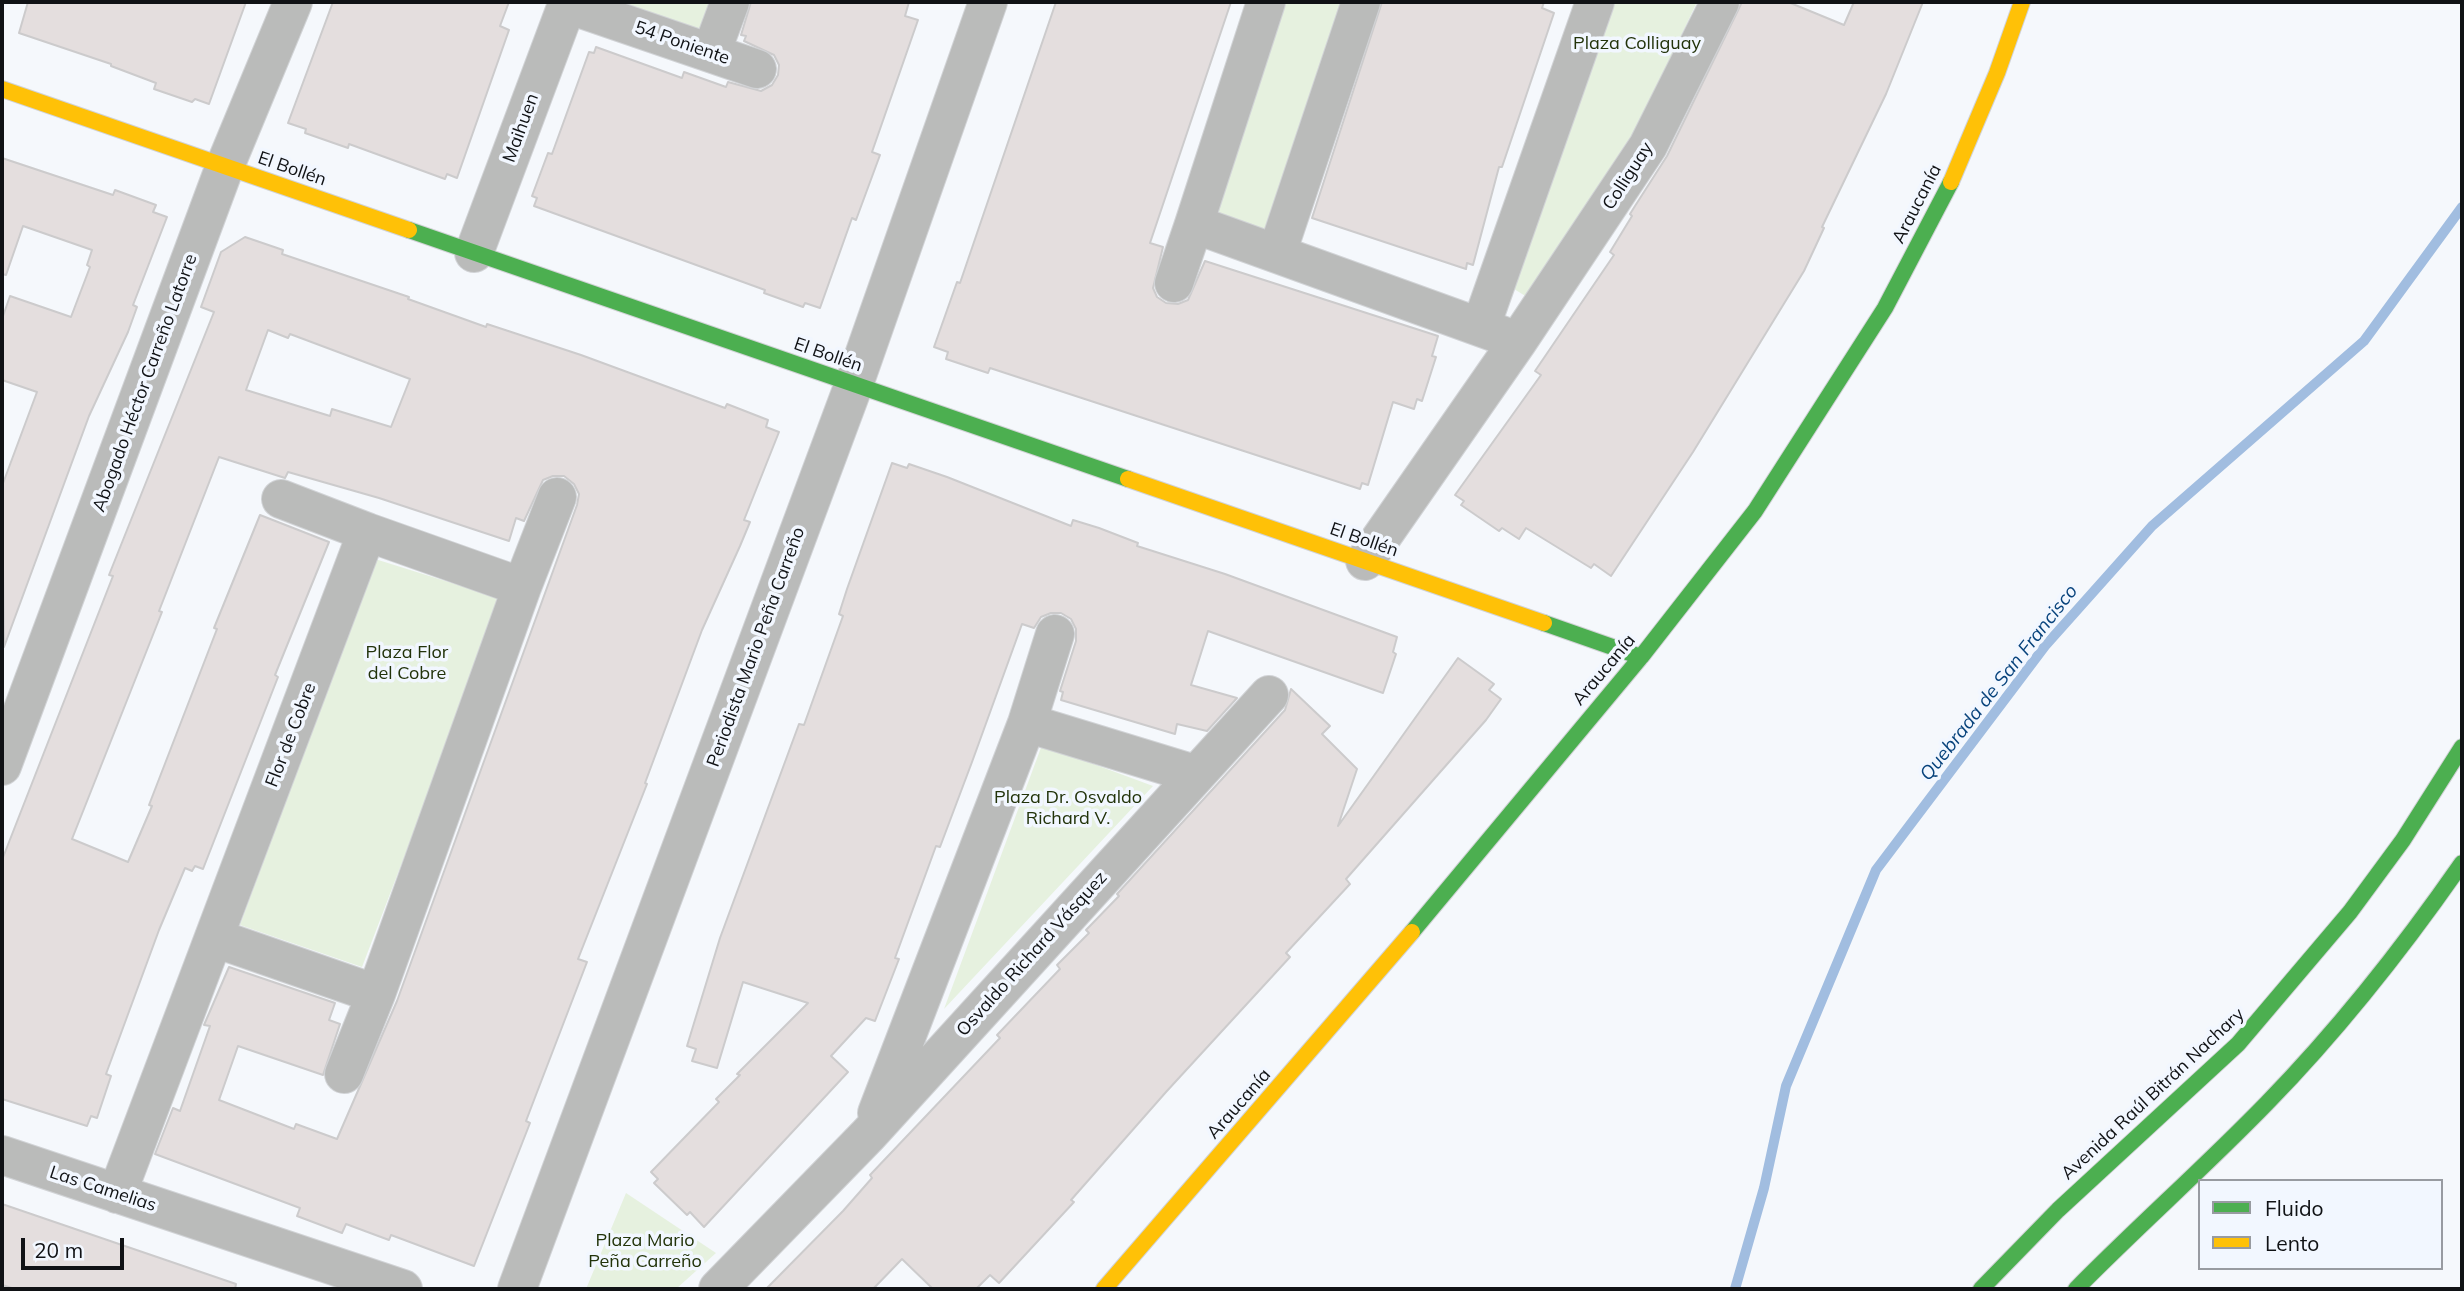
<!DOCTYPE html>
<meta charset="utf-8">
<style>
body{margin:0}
#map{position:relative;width:2464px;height:1291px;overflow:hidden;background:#f5f8fc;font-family:Mulish,sans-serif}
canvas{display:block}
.frame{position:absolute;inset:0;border:4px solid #101215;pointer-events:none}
.legend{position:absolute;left:2198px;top:1179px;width:245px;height:91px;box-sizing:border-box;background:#f2f7ff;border:2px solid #989ba1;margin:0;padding:9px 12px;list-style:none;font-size:21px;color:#101215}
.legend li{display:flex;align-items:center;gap:14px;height:35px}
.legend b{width:35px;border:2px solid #989ba1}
.scale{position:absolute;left:21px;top:1238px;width:103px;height:32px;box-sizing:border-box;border:4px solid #101215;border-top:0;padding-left:9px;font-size:21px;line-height:24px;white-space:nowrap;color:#101215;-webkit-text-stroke:5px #f2f7ff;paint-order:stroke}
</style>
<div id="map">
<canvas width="2464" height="1291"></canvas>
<div class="frame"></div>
<ul class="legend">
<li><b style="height:9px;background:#4caf50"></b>Fluido</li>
<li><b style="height:9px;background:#ffc107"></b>Lento</li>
</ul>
<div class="scale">20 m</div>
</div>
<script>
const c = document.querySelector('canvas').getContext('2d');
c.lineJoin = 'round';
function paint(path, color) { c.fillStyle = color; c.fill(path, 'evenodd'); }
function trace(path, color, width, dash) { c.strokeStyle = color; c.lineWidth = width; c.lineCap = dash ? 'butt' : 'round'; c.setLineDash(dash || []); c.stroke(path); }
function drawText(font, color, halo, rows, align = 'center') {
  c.font = font + ' Mulish,sans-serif'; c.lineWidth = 7; c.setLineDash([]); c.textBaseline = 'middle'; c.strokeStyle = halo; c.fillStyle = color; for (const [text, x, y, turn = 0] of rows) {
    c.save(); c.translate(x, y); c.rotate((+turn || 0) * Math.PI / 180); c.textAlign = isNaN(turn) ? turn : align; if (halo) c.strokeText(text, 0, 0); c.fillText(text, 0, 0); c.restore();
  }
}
paint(new Path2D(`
 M 593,2 L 721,2 L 710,33 Z
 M 1282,2 L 1343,2 L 1268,231 L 1213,214 Z
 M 1613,2 L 1697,2 L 1630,144 L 1527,297 L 1514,289 Z
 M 375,559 L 503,599 L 362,967 L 240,925 Z
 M 1042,745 L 1153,786 L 944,1009 Z
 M 626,1193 L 716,1253 L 676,1289 L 586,1289 Z`), '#e6f1df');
trace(new Path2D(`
 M 1735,1289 L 1764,1188 L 1786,1086 L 1876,870 L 2045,646 L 2152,526 L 2364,341 L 2462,207`), '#a1bde0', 10);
const building = new Path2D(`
 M 28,2 L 246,2 L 209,104 L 195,99 L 192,102 L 154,89 L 156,83 L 111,66 L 111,64 L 19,33 Z
 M 333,2 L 509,2 L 500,26 L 509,30 L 457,178 L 447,174 L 445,179 L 349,144 L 348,148 L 305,133 L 306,129 L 288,123 Z
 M 751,2 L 909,2 L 905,16 L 918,20 L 872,152 L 880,155 L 856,220 L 852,218 L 820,308 L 805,303 L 803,307 L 764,293 L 765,290 L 534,206 L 537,198 L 532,196 L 548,153 L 552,154 L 589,52 L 594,53 L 596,47 L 682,78 L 684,72 L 726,87 L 728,82 L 761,91 L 772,85 L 778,75 L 779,65 L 774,55 L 744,41 L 746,36 L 741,35 Z
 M 1056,2 L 1231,2 L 1150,243 L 1163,247 L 1153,288 L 1157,297 L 1166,303 L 1178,304 L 1188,300 L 1205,261 L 1438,336 L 1432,356 L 1436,357 L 1422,401 L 1417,399 L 1414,409 L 1393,402 L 1368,485 L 1362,483 L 1360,489 L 990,368 L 988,373 L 946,359 L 948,352 L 934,347 L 957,282 L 960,283 Z
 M 1382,2 L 1544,2 L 1542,8 L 1554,13 L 1502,167 L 1499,167 L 1473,265 L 1467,263 L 1466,269 L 1312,218 Z
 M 1742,2 L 1788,2 L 1844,25 L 1854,2 L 1923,2 L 1886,94 L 1822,227 L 1824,228 L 1804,271 L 1693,452 L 1611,576 L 1594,564 L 1591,568 L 1526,528 L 1519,539 L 1502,528 L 1499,531 L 1461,505 L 1464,501 L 1455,495 L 1541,375 L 1535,371 L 1614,255 L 1610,252 L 1632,216 L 1630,214 L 1635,206 L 1667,156 Z
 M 2,158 L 113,195 L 115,190 L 156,205 L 153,212 L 167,217 L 133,305 L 137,307 L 128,332 L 89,416 L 4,647 L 2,486 L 37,392 L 2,380 L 2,319 L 10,296 L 71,317 L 90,267 L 87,265 L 92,250 L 23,226 L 6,275 L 2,274 Z
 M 245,237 L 283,250 L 282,254 L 409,297 L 408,299 L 486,327 L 487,324 L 581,355 L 725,408 L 727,404 L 768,420 L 766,427 L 779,432 L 744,520 L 750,522 L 740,546 L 702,630 L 645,783 L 647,784 L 578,959 L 587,962 L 534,1100 L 526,1121 L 530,1123 L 474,1266 L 391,1235 L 389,1240 L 346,1224 L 342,1233 L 297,1216 L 300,1208 L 155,1154 L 173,1108 L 180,1111 L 210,1026 L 204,1025 L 229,967 L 335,1003 L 329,1020 L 340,1024 L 323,1075 L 238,1046 L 219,1100 L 294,1129 L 296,1124 L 337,1139 L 397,1001 L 577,505 L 579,494 L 574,484 L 564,476 L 553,476 L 543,480 L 524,521 L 516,518 L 509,541 L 379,498 L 288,472 L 285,478 L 219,457 L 159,611 L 162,612 L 72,839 L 128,862 L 152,806 L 149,805 L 217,629 L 214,628 L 260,515 L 329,542 L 275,675 L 278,677 L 203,869 L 195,866 L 192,871 L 185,868 L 159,930 L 106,1074 L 111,1076 L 97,1118 L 91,1116 L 87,1126 L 2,1099 L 2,860 L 113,576 L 109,575 L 119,550 L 214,312 L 201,307 L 221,252 ZM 268,330 L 288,338 L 290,334 L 410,379 L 391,427 L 332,409 L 330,416 L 246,390 Z
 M 892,463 L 907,468 L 909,464 L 947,477 L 1071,526 L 1073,520 L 1099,528 L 1138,543 L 1137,546 L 1225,574 L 1397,637 L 1393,652 L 1396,654 L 1383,693 L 1208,631 L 1191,685 L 1237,698 L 1207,731 L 1177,724 L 1175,734 L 1061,700 L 1063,692 L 1060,691 L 1076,641 L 1076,629 L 1071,619 L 1061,613 L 1051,613 L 1041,617 L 1034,628 L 1022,624 L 972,762 L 940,847 L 936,846 L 895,958 L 899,959 L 875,1021 L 866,1018 L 831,1056 L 848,1072 L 704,1227 L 690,1212 L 687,1215 L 654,1183 L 658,1179 L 651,1172 L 719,1102 L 716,1099 L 740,1075 L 737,1074 L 808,1003 L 743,982 L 717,1068 L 692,1061 L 696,1049 L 687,1046 L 720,938 L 799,724 L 804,725 L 843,616 L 839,614 L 847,589 Z
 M 1458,658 L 1494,684 L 1489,690 L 1501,699 L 1486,720 L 1346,879 L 1350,884 L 1286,953 L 1290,957 L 1166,1092 L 1071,1200 L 1074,1202 L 999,1283 L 990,1275 L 976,1289 L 933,1289 L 902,1259 L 873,1289 L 766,1289 L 843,1211 L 872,1178 L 870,1175 L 1000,1038 L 997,1035 L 1060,969 L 1057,965 L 1089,933 L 1086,930 L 1119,896 L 1117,894 L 1285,710 L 1291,689 L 1330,726 L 1322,734 L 1357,769 L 1338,826 Z
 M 2,1204 L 236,1284 L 235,1289 L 15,1289 L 2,1285 Z`);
paint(building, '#e4dede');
trace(building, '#cccbcc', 2);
const street = new Path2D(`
 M 1266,2 L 1194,224 L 1518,341
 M 567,4 L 757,69
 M 711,53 L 730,2
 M 474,253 L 568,2
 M 1277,253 L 1361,2
 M 1174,283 L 1194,224
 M 1481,326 L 1595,2
 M 281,499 L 367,532
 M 1365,561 L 1518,341 L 1648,146 L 1720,2
 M 522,587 L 557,497
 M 1027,723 L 1194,774
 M 2,766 L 225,166 L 293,2
 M 344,1074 L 376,994
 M 877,1113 L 1027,723 L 1055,634
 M 2,1155 L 403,1289
 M 117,1194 L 367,532 L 522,587 L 376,994 L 215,938
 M 517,1289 L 854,384 L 988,2
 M 718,1289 L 869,1134 L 1269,695`);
const fast = new Path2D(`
 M 409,230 L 1128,479
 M 1544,623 L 1641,657
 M 1412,932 L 1641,657 L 1755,511 L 1885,308 L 1951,182
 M 1981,1289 L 2058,1210 L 2238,1044 L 2350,912 L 2403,840 L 2462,747
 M 2076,1289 C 2138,1226 2205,1167 2267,1103 C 2339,1029 2403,948 2462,863`);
const slow = new Path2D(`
 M 2,89 L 409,230
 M 1951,182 L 1997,73 L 2022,2
 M 1128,479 L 1544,623
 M 1104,1289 L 1412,932`);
trace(street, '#d1d3d6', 40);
trace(fast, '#d1d3d6', 18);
trace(slow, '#d1d3d6', 18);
trace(street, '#babbba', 38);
trace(fast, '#4caf50', 16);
trace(slow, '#ffc107', 16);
drawText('18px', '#101215', '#f2f7ff', [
 ["54 Poniente",682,43,19],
 ["Maihuen",521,128,-70],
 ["El Bollén",292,169,19],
 ["Colliguay",1628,176,-57],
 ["Araucanía",1917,204,-63],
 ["El Bollén",828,355,19],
 ["Abogado Héctor Carreño Latorre",145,383,-70],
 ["El Bollén",1364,540,19],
 ["Periodista Mario Peña Carreño",756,647,-70],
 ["Araucanía",1604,670,-50],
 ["Flor de Cobre",291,735,-69],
 ["Osvaldo Richard Vásquez",1032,954,-48],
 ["Avenida Raúl Bitrán Nachary",2153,1094,-43],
 ["Araucanía",1239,1104,-49],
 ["Las Camelias",103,1189,18]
]);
drawText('18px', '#22330a', '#f2f7ff', [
 ["Plaza Colliguay",1637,44],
 ["Plaza Flor",407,653],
 ["del Cobre",407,674],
 ["Plaza Dr. Osvaldo",1068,798],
 ["Richard V.",1068,819],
 ["Plaza Mario",645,1241],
 ["Peña Carreño",645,1262]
]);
drawText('italic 19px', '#08437c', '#f2f7ff', [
 ["Quebrada de San Francisco",1999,683,-52]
]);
</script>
